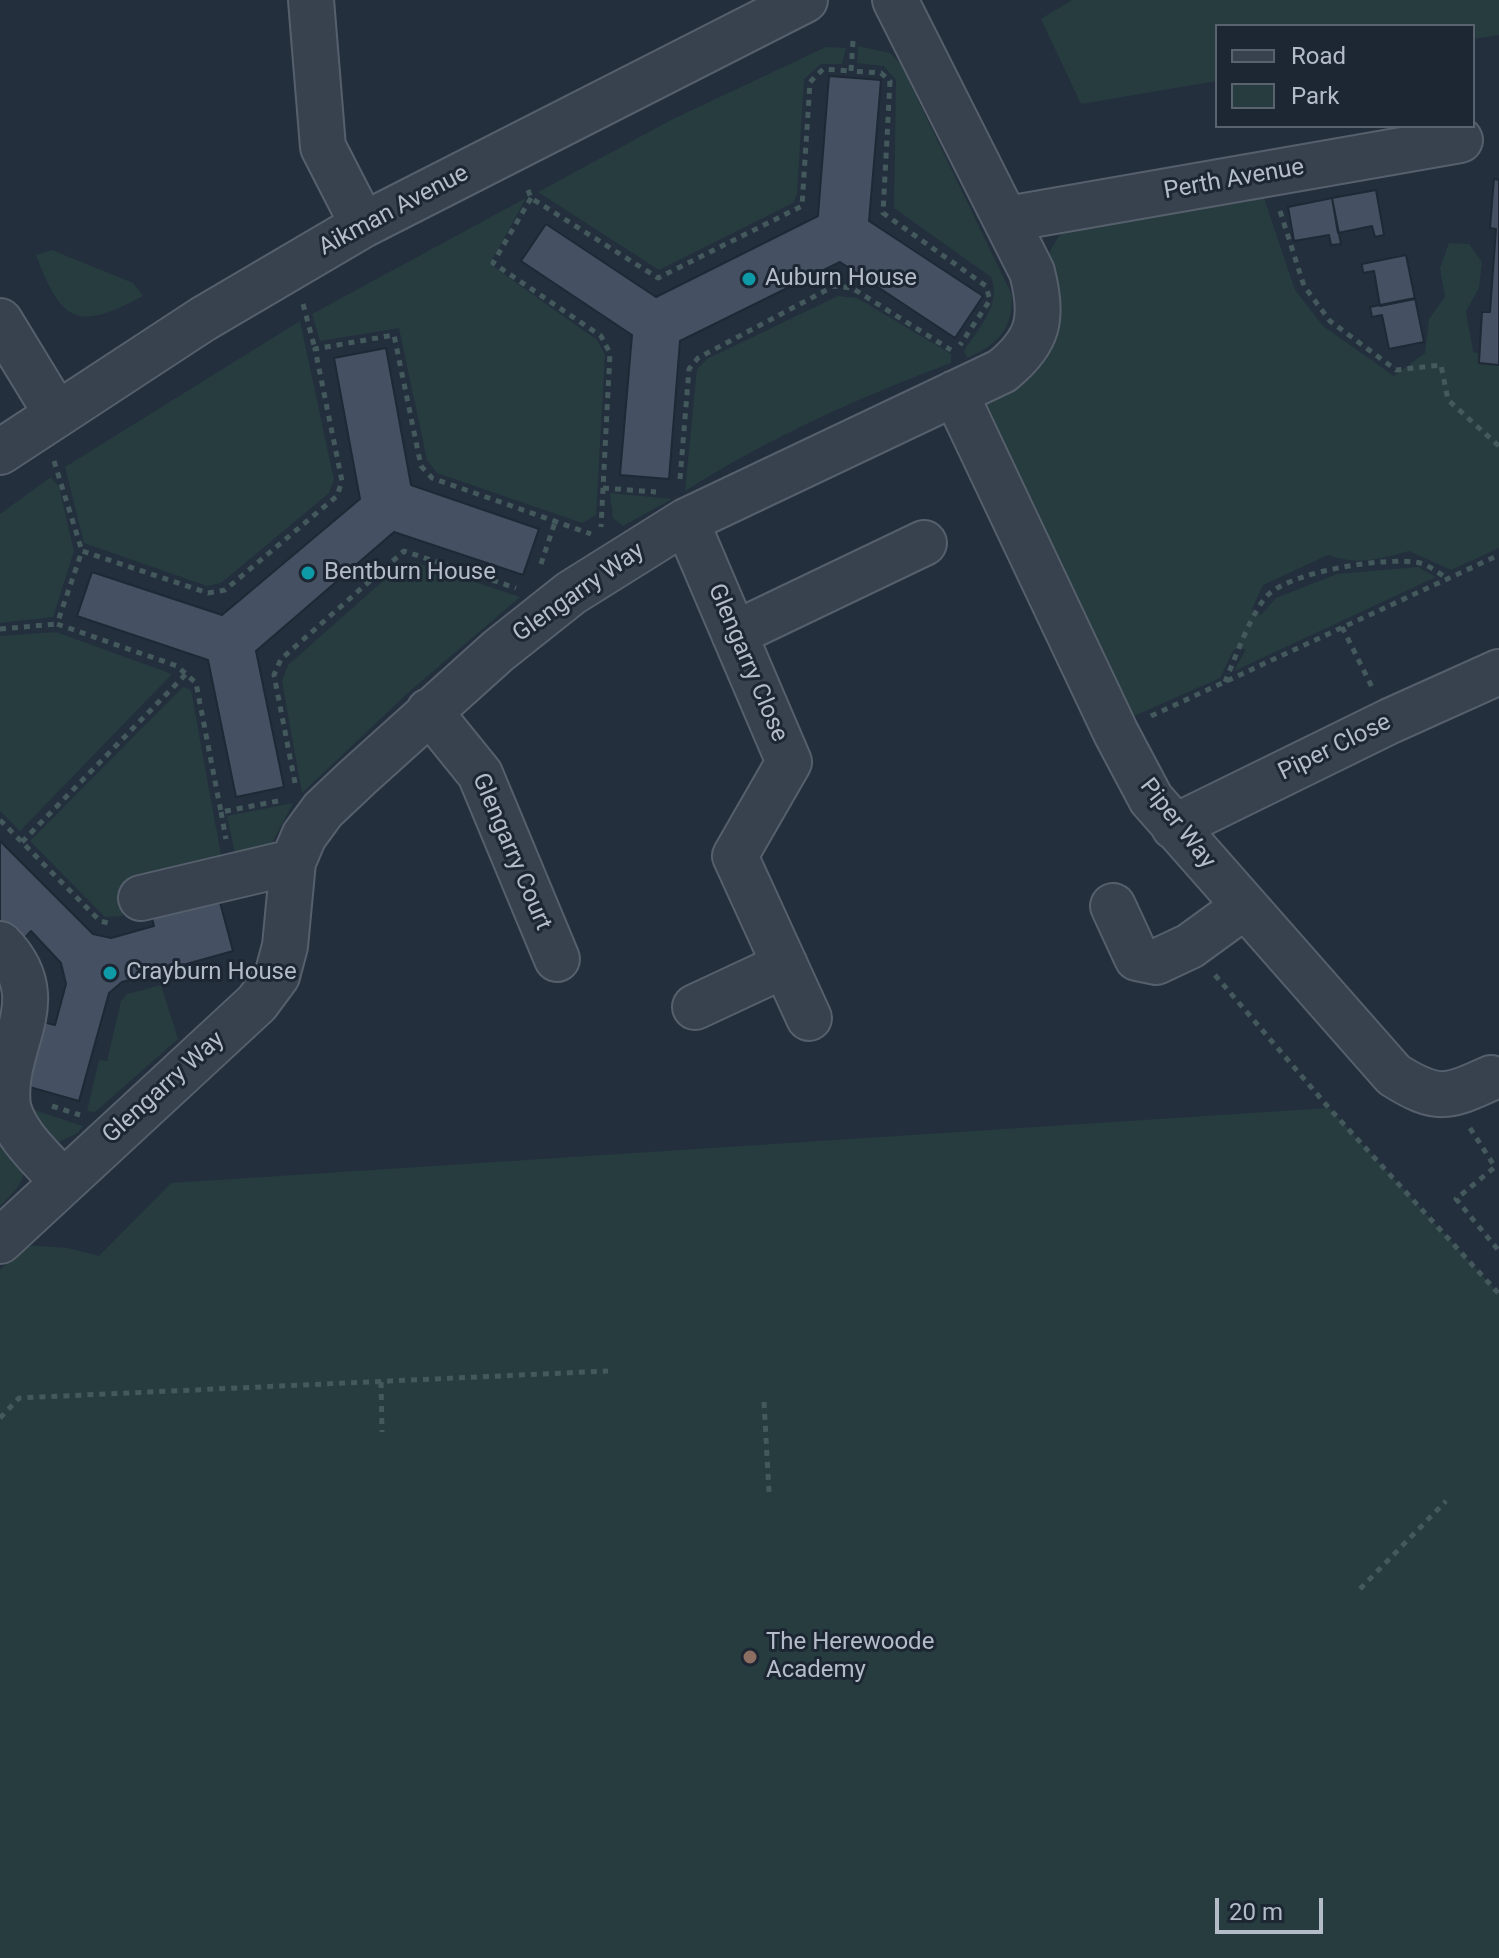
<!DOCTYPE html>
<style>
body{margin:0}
#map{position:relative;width:1499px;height:1958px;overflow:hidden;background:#242f3e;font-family:Roboto,sans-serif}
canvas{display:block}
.legend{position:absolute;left:1215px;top:24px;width:260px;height:104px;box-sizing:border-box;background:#1d2633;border:2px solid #59626f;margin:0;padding:10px 14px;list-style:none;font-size:24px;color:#b4bcc9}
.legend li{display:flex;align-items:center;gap:16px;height:40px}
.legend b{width:40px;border:2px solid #59626f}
.scale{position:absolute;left:1215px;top:1898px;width:108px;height:36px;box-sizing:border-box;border:4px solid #b4bcc9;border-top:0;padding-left:10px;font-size:24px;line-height:28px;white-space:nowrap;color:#b4bcc9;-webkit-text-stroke:6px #1d2633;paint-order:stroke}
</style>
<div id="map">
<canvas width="1499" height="1958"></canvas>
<ul class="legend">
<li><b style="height:10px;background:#38414e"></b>Road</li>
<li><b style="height:22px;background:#263c3f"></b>Park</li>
</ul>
<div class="scale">20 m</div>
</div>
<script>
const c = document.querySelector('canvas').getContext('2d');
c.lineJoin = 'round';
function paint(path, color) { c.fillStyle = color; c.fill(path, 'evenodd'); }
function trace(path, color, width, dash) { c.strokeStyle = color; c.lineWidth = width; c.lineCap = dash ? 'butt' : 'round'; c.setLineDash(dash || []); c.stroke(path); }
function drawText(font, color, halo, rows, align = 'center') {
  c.font = font + ' Roboto,sans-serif'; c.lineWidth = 6; c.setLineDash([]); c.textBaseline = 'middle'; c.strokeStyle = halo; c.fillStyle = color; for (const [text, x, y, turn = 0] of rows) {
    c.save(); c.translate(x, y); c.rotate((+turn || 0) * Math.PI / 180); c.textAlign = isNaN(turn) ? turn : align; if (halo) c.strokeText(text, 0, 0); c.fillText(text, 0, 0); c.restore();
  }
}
paint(new Path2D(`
 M 1072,0 L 1499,0 L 1499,35 L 1473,39 L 1473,26 L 1217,26 L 1217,81 L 1081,104 L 1041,19 Z
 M 858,46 L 890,53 L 900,63 L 1012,295 C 1013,330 997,345 967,358 L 964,351 C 978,329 1002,304 991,277 L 894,208 L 896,80 L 884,66 L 857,63 Z
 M 826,47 L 846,48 L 842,64 L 821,64 L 804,79 L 797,194 L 793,203 L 659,270 L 538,192 L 671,120 Z
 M 1263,195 L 1295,290 L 1323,326 L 1394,376 L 1425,353 L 1429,319 L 1445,297 L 1440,268 L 1449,243 L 1469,244 L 1482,262 L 1479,288 L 1466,311 L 1473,352 L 1479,354 L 1479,363 L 1499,365 L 1499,548 L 1451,570 L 1409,551 C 1380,559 1356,566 1328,555 L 1263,585 L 1252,609 L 1261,615 L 1276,598 L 1337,574 L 1418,567 L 1436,577 L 1234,671 L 1246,649 L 1234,649 L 1220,678 L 1134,716 L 976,393 L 1005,381 L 1045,259 L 1061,233 Z
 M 526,198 L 490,264 L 597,340 L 605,355 L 596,515 L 582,523 L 437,473 L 427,460 L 399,328 L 320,341 L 312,314 Z
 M 52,250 L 133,283 L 143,296 C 78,331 62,324 36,255 Z
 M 838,296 L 857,298 L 951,354 L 951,363 C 860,397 768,438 685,491 L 697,369 L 707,359 Z
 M 300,321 L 334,480 L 329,493 L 221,583 L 207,586 L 84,543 L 65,467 Z
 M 51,477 L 59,487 L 74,551 L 53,617 L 0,623 L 0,514 Z
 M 610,493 L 672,499 L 623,526 L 613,518 Z
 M 415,562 L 520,597 L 410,691 L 302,793 L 282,681 L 288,665 L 401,565 Z
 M 56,632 L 172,674 L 20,831 L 0,811 L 0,636 Z
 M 183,687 L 191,690 L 222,861 L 121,904 L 123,916 L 105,917 L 30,841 Z
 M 293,803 L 270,847 L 237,862 L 227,816 Z
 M 161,985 L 178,1039 L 95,1112 L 87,1111 L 99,1060 L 107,1061 L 121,1001 L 127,994 Z
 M 19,1105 L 83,1126 L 78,1133 L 54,1144 Z
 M 1329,1108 L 1499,1294 L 1499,1958 L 0,1958 L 0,1270 L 26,1245 L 68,1248 L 99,1256 L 171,1183 Z
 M 0,1132 C 28,1167 35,1173 0,1206 Z`), '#263c3f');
const building = new Path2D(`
 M 829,76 L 881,80 L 869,221 L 983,296 L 955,338 L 840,262 L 680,341 L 669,479 L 620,475 L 632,335 L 521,261 L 546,224 L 656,297 L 818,216 Z
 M 1494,179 L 1499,180 L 1499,365 L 1479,363 L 1482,312 L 1490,312 L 1496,229 L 1490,228 Z
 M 1376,190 L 1384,235 L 1375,237 L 1372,226 L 1338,233 L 1332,198 Z
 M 1332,198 L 1341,244 L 1331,245 L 1329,235 L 1294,241 L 1288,207 Z
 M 1406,255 L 1415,299 L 1380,306 L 1374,271 L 1363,273 L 1362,264 Z
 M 1415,298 L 1424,342 L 1389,349 L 1382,315 L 1372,317 L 1370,307 Z
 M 386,348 L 411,485 L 539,529 L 523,575 L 394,532 L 256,651 L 284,787 L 236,797 L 208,660 L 77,616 L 92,572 L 222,615 L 360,499 L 334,358 Z
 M 0,841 L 93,934 L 111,938 L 154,926 L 151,914 L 218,895 L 233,951 L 122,982 L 109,993 L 79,1101 L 26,1086 L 43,1022 L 55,1025 L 66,984 L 61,963 L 31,931 L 21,942 L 0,920 Z`);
paint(building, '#455162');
trace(building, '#1f2835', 2);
const minor = new Path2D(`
 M 311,0 L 323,147 L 363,225
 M 1008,219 L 1460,140
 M 0,321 L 56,413
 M 955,393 L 1116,733 L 1151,799 L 1394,1075 C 1437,1102 1447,1098 1491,1078
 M 0,452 L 203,319 L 363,225 L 805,0
 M 686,521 L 789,762 L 735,856 L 809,1018
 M 734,634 L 924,543
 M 429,711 L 480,774 L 557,959
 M 1174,827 L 1390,721 L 1499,672
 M 141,898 L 293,862
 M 1113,906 L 1137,958 L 1156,962 L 1190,946 L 1245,906
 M 0,944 C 56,1001 0,1044 8,1107 C 16,1137 42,1158 62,1181
 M 695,1007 L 785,965
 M 0,1241 L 257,1003 L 277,976 L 285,946 L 293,862 L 304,836 L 323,810 L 358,777 L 498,651 L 571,593 L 686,521 L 1002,371 C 1039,341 1044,318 1032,272 L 895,0`);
trace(minor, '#565f6c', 48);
trace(new Path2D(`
 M 853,41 L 851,71 L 881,73 L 890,81 L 883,213 L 986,286 L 990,300 L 960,345
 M 528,190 L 531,198 L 658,278 L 802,206 L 810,82 L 823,69 L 851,71
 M 531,198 L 493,263 L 601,336 L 610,353 L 601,527
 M 1280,211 L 1304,286 L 1330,321 L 1396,370 L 1441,365 L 1448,400 L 1499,446
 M 303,304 L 315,349
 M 54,461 L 82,551
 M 680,479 L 689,369 L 698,358 L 834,286 L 852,288 L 951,350
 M 603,488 L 656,492
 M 541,564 L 555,522
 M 1342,627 L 1372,687
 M 0,629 L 57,624
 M 1225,682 C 1234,661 1253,607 1270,593 C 1296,571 1387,556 1420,563 C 1429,565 1438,573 1447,578
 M 1151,716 L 1499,555
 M 295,783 L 274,675 L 281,659 L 404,551 L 516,588
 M 278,801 L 221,812 L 196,683 L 177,666 L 57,624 L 82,551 L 208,593 L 225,590 L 337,496 L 342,481 L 315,349 L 394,335 L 421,466 L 432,478 L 591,534
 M 221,812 L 226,839
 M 0,820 L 100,921 L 112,924
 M 22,842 L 186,674
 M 1215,975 L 1329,1108 L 1499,1294
 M 52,1106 L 80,1115
 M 1470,1128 L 1495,1167 L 1456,1199 L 1499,1251
 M 381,1382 L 382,1432
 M 764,1402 L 769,1492
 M 0,1418 L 19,1398 L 608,1371
 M 1360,1589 L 1446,1501`), '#44595c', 5, [6, 6]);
trace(minor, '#38414e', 44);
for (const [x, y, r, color] of [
 [749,279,8,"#0f9aa8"],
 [308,573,8,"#0f9aa8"],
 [110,973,8,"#0f9aa8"],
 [750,1657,8,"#8d6e63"]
]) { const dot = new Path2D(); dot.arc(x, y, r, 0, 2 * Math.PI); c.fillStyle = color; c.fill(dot); trace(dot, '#1d2633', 3); }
drawText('24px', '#b4bcc9', '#1d2633', [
 ["Perth Avenue",1234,180,-10],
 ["Aikman Avenue",394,211,-28],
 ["Glengarry Way",579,593,-35],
 ["Glengarry Close",747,663,67],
 ["Piper Close",1335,748,-26],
 ["Piper Way",1177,824,52],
 ["Glengarry Court",511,852,67],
 ["Glengarry Way",164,1088,-42]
]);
drawText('24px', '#b4bcc9', '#1d2633', [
 ["Auburn House",765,279],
 ["Bentburn House",324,573],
 ["Crayburn House",126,973],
 ["The Herewoode",766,1643],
 ["Academy",766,1671]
], 'left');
</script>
